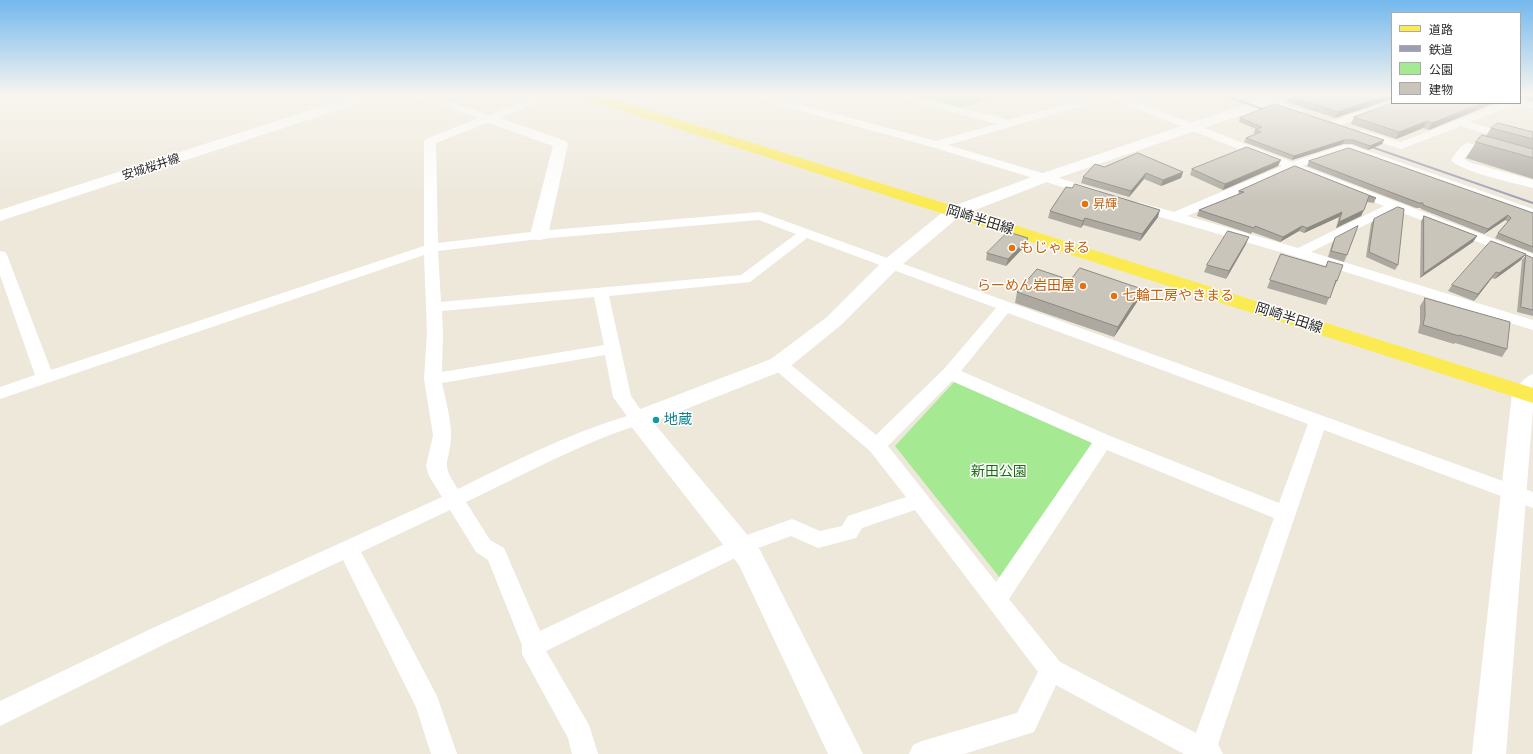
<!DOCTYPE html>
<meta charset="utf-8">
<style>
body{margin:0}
#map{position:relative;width:1533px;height:754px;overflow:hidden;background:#eee8db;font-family:"Asap Condensed","Noto Sans JP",sans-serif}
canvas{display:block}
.legend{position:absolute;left:1391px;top:12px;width:130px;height:92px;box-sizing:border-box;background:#fff;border:1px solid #aaa;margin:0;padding:5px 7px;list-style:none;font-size:12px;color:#2a2a2a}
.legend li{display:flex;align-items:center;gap:8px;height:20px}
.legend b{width:20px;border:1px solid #aaa}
</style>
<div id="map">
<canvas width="1533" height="754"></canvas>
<ul class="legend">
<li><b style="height:5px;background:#fcea52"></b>道路</li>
<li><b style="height:5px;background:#9d9eb6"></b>鉄道</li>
<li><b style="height:11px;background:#a5e993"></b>公園</li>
<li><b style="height:11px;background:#c9c5bb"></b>建物</li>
</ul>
</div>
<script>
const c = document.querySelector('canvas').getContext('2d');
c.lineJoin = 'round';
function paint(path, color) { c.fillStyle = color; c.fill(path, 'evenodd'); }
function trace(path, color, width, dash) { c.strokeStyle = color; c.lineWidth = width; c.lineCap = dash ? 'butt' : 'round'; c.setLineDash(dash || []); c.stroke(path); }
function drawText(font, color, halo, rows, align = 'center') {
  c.font = font + ' "Asap Condensed","Noto Sans JP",sans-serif'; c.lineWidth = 3; c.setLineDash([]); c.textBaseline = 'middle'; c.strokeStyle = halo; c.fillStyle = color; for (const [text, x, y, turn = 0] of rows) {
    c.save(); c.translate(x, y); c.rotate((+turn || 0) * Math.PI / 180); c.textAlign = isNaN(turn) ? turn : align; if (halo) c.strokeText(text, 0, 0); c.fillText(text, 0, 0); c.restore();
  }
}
paint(new Path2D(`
 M 908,95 L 1001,95 L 958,108 Z
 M 954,382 L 1096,443 L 1004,583 L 895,446 Z`), '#a5e993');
paint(new Path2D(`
 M 414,95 L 429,95 L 489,115 L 540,95 L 554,95 L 553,97 L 436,143 L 438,243 L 539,231 L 760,212 L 1533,492 L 1533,508 L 1324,430 L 1218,744 L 1223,754 L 1184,754 L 1056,685 L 1034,732 L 964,754 L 909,754 L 913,745 L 922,741 L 1017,713 L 1038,672 L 915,510 L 862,528 L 856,538 L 818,548 L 791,536 L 747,552 L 546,651 L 589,725 L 598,754 L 572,754 L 568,738 L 522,654 L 522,645 L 488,560 L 476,552 L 450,510 L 361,552 L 437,696 L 457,754 L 431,754 L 416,707 L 343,560 L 171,641 L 0,726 L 0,701 L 155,627 L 442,497 L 429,476 L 426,466 L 433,435 L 424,379 L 427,332 L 424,255 L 0,399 L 0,387 L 35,375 L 0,275 L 0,251 L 5,252 L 7,255 L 51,370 L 424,246 L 424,141 L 426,139 L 479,118 L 415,97 ZM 759,220 L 796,234 L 741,275 L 441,302 L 438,251 L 539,239 ZM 807,238 L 996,308 L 944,369 L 876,435 L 785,360 L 779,359 L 773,360 L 771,364 L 773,368 L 870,451 L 906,497 L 848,516 L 842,526 L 820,531 L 792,519 L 733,540 L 540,631 L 504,548 L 490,540 L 466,502 C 525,474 581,443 644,423 L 647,419 L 631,396 L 609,296 L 750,282 ZM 594,297 L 604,345 L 442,372 L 443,332 L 442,311 ZM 1008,313 L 1308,424 L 1279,503 L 1110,436 L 961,371 ZM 605,355 L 613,397 L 627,416 C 567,434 513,462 458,489 C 439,461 450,465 451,436 C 452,423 445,397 442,383 ZM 952,381 L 1092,443 L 996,582 L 888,446 ZM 1107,450 L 1274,518 L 1196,733 L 1060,662 L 1009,599 Z
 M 750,95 L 766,95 L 936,141 L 997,124 L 896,97 L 895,95 L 912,95 L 1009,120 L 1097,95 L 1119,95 L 1292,162 L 1343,145 L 1351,145 L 1533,209 L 1533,217 L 1347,151 L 1303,166 L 1533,254 L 1533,263 L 1395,210 L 1311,252 L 1533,320 L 1533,330 L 1294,256 L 1133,209 L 1132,206 L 1133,203 L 1138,202 L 1174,212 L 1282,166 L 1109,98 L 948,145 L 1099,190 L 1101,193 L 1099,196 L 1095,197 L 932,147 L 751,97 ZM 1293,170 L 1384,206 L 1298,248 L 1187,216 Z
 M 1246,95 L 1261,95 L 1302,110 L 1303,112 L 1298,115 L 1294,114 L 1247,97 Z
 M 1520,99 L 1533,103 L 1533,109 L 1516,104 L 1516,103 L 1520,103 Z
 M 1392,100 L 1392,103 L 1398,103 L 1397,105 L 1338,126 L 1330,126 L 1329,124 L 1330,122 Z
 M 1501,103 L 1515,103 L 1514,105 L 1470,122 L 1533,141 L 1533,148 L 1461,126 L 1401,149 L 1358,135 L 1356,133 L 1362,130 L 1401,142 Z
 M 1468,143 L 1533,160 L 1533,168 L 1471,150 L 1464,159 L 1472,163 L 1533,180 L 1533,188 C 1518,184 1459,171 1451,160 C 1455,154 1461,144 1468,143 Z
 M 1533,374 C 1533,388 1533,402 1517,397 L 1514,393 C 1519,385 1524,377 1533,374 Z`), '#fff');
paint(new Path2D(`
 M 357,95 L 377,95 L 375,98 L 0,221 L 0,210 Z
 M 1273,95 L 1293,95 L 1291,98 L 1052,180 L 960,216 L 898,268 L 841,325 L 787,369 L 653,422 L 760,550 L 863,754 L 828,754 L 739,565 L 630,425 L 626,419 L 630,413 L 771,359 L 827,317 L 884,260 L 948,208 L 1040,174 Z
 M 488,114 L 566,141 L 568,144 L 548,235 L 545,239 L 539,240 L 533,239 L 530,235 L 553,146 L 483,121 L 481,118 L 483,115 Z
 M 1523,386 L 1531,388 L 1533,391 L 1533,409 L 1506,754 L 1472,754 L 1512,393 L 1515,388 Z`), '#fff');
paint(new Path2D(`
 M 580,95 L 600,95 L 1533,388 L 1533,403 L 582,98 Z`), '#fcea52');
trace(new Path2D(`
 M 1223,95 L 1274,113
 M 1363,144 L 1533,203`), '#9d9eb6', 2);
paint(new Path2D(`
 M 1392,95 L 1392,99 L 1335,118 L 1287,102 L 1290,96 Z
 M 1520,95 L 1533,95 L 1533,102 L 1520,98 Z
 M 1494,103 L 1429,130 L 1423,128 L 1396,139 L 1351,124 L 1354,117 Z
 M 1240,118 L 1382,144 L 1368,150 L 1352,144 L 1343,144 L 1292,160 L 1244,142 L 1246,138 L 1255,134 L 1253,133 L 1255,130 L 1256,129 L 1239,122 Z
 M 1491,128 L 1533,132 L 1533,179 L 1466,158 L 1476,142 L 1486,136 Z
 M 1309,161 L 1533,213 L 1533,253 L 1495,238 L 1498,233 L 1508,222 L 1505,220 L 1484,234 L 1421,209 L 1421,208 L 1416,208 L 1307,166 Z
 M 1278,166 L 1223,190 L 1190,175 L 1192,169 Z
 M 1295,166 L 1376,198 L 1374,203 L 1367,202 L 1361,216 L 1336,228 L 1339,217 L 1304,233 L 1299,231 L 1280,242 L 1252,232 L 1251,234 L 1197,216 L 1199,210 L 1238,195 L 1239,191 Z
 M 1104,167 L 1183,172 L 1181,178 L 1161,186 L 1144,179 L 1129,197 L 1081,183 L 1083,177 Z
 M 1050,211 L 1158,217 L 1140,241 L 1083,225 L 1081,228 L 1048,218 Z
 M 1424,216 L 1477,236 L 1473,242 L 1420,278 L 1421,221 Z
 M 1374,219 L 1398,265 L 1395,270 L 1366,257 L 1371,224 Z
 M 1028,238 L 1026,245 L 1006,266 L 986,260 L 987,253 Z
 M 1335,238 L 1347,255 L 1344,262 L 1328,257 L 1332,244 Z
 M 1246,244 L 1226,279 L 1204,272 L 1207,265 Z
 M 1281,254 L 1325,267 L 1328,261 L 1337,281 L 1326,305 L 1267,288 Z
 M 1526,255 L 1533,258 L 1533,316 L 1517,312 L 1522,260 Z
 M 1521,260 L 1495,279 L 1492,278 L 1474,301 L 1448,291 L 1452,285 Z
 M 1070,280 L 1139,299 L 1114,337 L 1015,303 L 1017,292 Z
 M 1425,298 L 1507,349 L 1502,357 L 1455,343 L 1454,344 L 1418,333 L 1420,323 L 1420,306 Z`), '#ada9a1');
paint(new Path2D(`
 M 1388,95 L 1392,95 L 1392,99 L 1335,118 L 1338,112 Z
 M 1482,103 L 1494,103 L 1429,130 L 1432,123 Z
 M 1427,121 L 1423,128 L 1396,139 L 1399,132 Z
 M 1344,140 L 1343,144 L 1292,160 L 1294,156 Z
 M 1384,140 L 1382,144 L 1368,150 L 1370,146 Z
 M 1281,160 L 1278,166 L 1223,190 L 1225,184 Z
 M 1183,172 L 1181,178 L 1161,186 L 1163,180 Z
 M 1146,173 L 1144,179 L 1129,197 L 1131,191 Z
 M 1160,210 L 1158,217 L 1140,241 L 1142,234 Z
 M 1364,210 L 1361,216 L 1336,228 L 1339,222 Z
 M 1342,212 L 1339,217 L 1304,233 L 1307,228 Z
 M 1508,215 L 1505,220 L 1484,234 L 1488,229 Z
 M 1085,218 L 1083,225 L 1081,228 L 1083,221 Z
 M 1302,226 L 1299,231 L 1280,242 L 1283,237 Z
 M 1477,236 L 1473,242 L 1420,278 L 1424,273 Z
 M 1249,237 L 1246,244 L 1226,279 L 1229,271 Z
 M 1028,238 L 1026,245 L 1006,266 L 1008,259 Z
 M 1526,254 L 1521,260 L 1495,279 L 1499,273 Z
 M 1496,272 L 1492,278 L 1474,301 L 1478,294 Z
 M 1142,289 L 1139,299 L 1114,337 L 1118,327 Z`), '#8d8a83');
const building = new Path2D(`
 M 1292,95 L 1388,95 L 1338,112 L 1290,96 Z
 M 1393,103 L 1482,103 L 1432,123 L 1427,121 L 1399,132 L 1354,117 Z
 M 1275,104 L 1384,140 L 1370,146 L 1353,140 L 1344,140 L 1294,156 L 1246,138 L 1261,132 L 1255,130 L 1262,127 L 1240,118 Z
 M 1498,123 L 1533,132 L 1533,139 L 1491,128 Z
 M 1482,135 L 1533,149 L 1533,158 L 1476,142 Z
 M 1247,147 L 1281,160 L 1225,184 L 1192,169 Z
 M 1349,148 L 1533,213 L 1533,247 L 1498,233 L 1511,218 L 1508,215 L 1488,229 L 1423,205 L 1423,203 L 1419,203 L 1309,161 Z
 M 1138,153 L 1183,172 L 1163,180 L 1146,173 L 1131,191 L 1083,177 L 1095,164 L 1104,167 Z
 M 1295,166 L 1376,198 L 1369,196 L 1364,210 L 1339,222 L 1342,212 L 1307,228 L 1302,226 L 1283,237 L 1255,226 L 1254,228 L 1199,210 L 1244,192 L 1239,191 Z
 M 1075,184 L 1160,210 L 1142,234 L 1085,218 L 1083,221 L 1050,211 L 1066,187 L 1072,188 Z
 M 1398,207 L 1404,209 L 1398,265 L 1369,252 L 1374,219 Z
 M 1424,216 L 1477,236 L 1424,273 Z
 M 1358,226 L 1347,255 L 1331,251 L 1335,238 Z
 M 1228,231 L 1249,237 L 1229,271 L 1207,265 Z
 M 1008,232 L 1028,238 L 1008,259 L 987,253 Z
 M 1491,241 L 1526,254 L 1499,273 L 1496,272 L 1478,294 L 1452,285 Z
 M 1281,254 L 1326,267 L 1328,261 L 1343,265 L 1337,281 L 1336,280 L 1330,298 L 1270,280 Z
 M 1526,255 L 1533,258 L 1533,310 L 1521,307 Z
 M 1080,268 L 1142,289 L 1118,327 L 1017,292 L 1037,269 L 1070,280 Z
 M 1425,298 L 1510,322 L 1507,349 L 1459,335 L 1459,336 L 1423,325 L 1425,316 Z`);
paint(building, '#c9c5bb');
trace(building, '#8d8a83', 1);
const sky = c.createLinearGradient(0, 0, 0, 201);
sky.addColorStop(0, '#73b8ee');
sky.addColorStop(0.47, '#f7f5ef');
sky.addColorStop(1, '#f7f5ef00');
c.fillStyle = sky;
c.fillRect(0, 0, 1533, 201);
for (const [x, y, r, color] of [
 [1085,204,4,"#e8710a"],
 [1012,248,4,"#e8710a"],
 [1083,286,4,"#e8710a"],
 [1114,296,4,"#e8710a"],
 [656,420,4,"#0f9aa8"]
]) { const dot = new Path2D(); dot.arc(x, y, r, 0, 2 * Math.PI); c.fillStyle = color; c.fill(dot); trace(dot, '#fff', 1.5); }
drawText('12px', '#2a2a2a', '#fff', [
 ["安城桜井線",151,167,-18]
]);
drawText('12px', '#c56008', '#fff', [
 ["昇輝",1093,204]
], 'left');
drawText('14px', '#2a2a2a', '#fff', [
 ["岡崎半田線",980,220,17],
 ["岡崎半田線",1289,318,18]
]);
drawText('14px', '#c56008', '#fff', [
 ["もじゃまる",1020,248],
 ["らーめん岩田屋",1075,286,"right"],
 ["七輪工房やきまる",1122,296]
], 'left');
drawText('14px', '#0d838f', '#fff', [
 ["地蔵",664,420]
], 'left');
drawText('14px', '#1b6d14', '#fff', [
 ["新田公園",999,472]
]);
</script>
